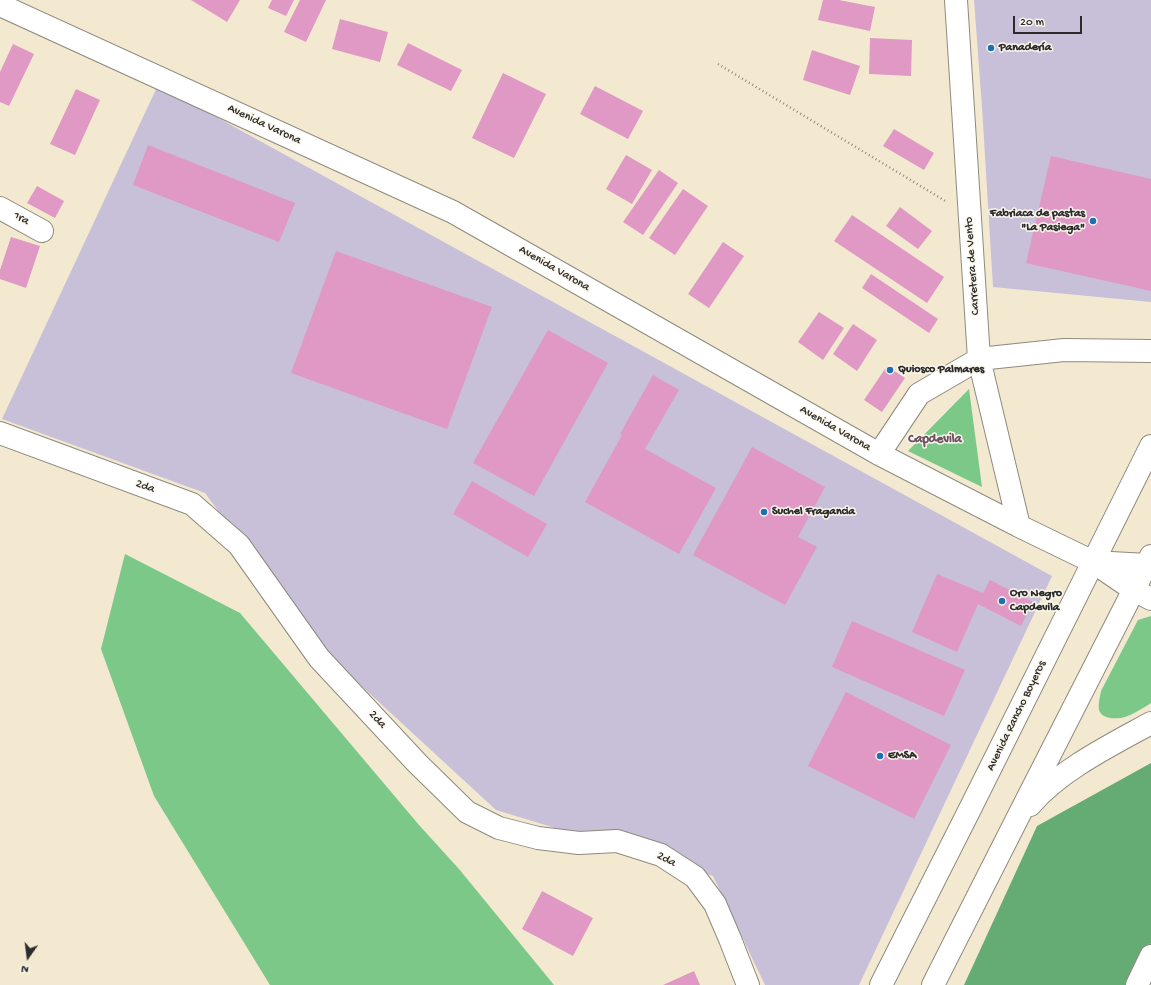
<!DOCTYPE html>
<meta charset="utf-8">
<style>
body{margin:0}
#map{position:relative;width:1151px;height:985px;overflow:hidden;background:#f3e9d0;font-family:"Gochi Hand",sans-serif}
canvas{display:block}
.north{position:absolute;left:8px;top:937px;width:40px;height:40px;-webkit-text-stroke:3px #fbf7ec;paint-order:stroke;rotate:194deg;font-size:11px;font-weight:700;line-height:16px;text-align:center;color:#2b2b2b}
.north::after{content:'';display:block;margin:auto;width:14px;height:18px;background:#2b2b2b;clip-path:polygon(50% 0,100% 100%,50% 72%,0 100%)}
.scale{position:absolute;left:1013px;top:16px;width:69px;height:18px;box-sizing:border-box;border:2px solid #2b2b2b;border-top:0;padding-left:5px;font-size:12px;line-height:14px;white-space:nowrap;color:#2b2b2b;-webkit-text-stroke:3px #fbf7ec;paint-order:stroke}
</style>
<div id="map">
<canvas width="1151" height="985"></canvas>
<div class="north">N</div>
<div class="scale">20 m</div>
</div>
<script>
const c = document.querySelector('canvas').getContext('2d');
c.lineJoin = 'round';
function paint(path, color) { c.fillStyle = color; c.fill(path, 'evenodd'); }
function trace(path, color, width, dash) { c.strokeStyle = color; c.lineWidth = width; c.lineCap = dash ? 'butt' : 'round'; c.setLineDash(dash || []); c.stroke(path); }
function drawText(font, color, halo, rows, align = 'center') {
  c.font = font + ' "Gochi Hand",sans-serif'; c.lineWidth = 3; c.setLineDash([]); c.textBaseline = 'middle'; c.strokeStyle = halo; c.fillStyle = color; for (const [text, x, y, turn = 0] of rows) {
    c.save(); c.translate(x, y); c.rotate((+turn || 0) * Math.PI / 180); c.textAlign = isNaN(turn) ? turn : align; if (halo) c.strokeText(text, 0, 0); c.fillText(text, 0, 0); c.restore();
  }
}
paint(new Path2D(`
 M 974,0 L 1151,0 L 1151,302 L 993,287 L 982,107 Z
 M 158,85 L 1052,576 L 859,985 L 765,985 L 713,876 L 496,810 L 317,645 L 205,493 L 2,419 Z`), '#c8bfd8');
paint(new Path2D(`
 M 969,389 L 982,487 L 908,451 Z
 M 125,554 L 240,613 L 419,825 L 459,869 L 554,985 L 270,985 L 154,796 L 101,649 Z
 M 1151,616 L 1151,703 C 1143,708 1134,714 1125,717 C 1118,719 1102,720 1099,710 C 1098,704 1100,697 1101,691 L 1138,620 Z`), '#7bc888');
paint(new Path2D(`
 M 1151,763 L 1151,943 L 1131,985 L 964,985 L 1037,826 Z`), '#64ac74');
paint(new Path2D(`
 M 191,0 L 240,0 L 227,22 Z
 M 272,0 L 294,0 L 286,16 L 268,8 Z
 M 300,0 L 326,0 L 306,42 L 284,32 Z
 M 823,0 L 839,0 L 875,7 L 870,31 L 818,20 Z
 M 340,19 L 388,32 L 380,62 L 332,49 Z
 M 870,38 L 912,40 L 911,76 L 869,74 Z
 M 408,43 L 462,70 L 451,91 L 397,65 Z
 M 13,44 L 34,54 L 9,106 L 0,102 L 0,72 Z
 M 812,50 L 860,66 L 850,95 L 803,80 Z
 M 503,73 L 546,94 L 514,158 L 472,138 Z
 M 595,86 L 643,111 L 628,139 L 580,114 Z
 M 76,89 L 100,100 L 75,155 L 50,144 Z
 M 894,129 L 934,153 L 924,170 L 883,146 Z
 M 148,145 L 295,203 L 279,242 L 133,185 Z
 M 626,155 L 652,170 L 632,204 L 606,189 Z
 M 1051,156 L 1151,179 L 1151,291 L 1026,263 Z
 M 659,170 L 678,183 L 643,235 L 623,222 Z
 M 37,186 L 64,201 L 55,218 L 27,203 Z
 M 683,189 L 708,206 L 675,255 L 649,238 Z
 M 900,207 L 932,231 L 918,249 L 886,226 Z
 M 852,215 L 944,277 L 927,303 L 834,241 Z
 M 11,237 L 40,246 L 26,288 L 0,279 L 0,270 Z
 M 723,242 L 744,256 L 709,308 L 688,294 Z
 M 336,251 L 492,307 L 447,429 L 291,373 Z
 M 871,274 L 938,319 L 929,333 L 862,288 Z
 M 819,312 L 844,328 L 823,360 L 798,342 Z
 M 853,324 L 877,340 L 857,371 L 833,354 Z
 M 548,330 L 608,363 L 534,496 L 473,463 Z
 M 887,366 L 905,378 L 882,412 L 864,400 Z
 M 653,375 L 679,390 L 645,449 L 716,488 L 679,554 L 585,502 L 622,435 L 620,434 Z
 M 752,447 L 825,487 L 798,537 L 817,547 L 785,605 L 693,555 Z
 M 472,481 L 547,524 L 528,557 L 453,514 Z
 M 937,574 L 983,593 L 990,580 L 1033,602 L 1021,626 L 978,604 L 957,652 L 912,632 Z
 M 852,621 L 965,670 L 944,716 L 832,667 Z
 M 846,692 L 951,745 L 914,819 L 808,766 Z
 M 542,891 L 593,918 L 573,956 L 522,929 Z
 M 694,971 L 700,985 L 663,985 Z`), '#df99c4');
const minor = new Path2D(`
 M 956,0 L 979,359 L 1019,526
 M 0,5 L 453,212 L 879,454 L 1019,526 L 1093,562 L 1134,590 L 1151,599
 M 0,208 L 42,231
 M 0,433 L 192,504 L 239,545 L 319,658 L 417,763 L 467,812 L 499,828 L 538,838 L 579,843 L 617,841 L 661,855 L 695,877 L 715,904 L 730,939 L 748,985
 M 879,454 L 919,394 L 979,359 L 1064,350 L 1151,351
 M 1093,562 L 1147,565
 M 1137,985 L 1151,956`);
const highway = new Path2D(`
 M 1030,805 C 1060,770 1111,745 1151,723
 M 881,985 L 970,809 L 1151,446
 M 933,985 L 1016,821 L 1151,556`);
trace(minor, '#8f8a7e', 24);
trace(highway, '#8f8a7e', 24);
trace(new Path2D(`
 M 718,64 L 947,202`), '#8f8a7e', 2.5, [1, 3]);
trace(minor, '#fff', 22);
trace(highway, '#fff', 22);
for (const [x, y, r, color] of [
 [991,48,4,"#1f6fb2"],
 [1093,221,4,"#1f6fb2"],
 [890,370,4,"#1f6fb2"],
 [764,512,4,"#1f6fb2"],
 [1002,601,4,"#1f6fb2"],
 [880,756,4,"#1f6fb2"]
]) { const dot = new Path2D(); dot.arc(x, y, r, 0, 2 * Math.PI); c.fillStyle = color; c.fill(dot); trace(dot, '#fbf7ec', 1.5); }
drawText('bold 12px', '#2b2b2b', '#fbf7ec', [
 ["Panadería",999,48],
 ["Fabriaca de pastas",1085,214,"right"],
 ["\"La Pasiega\"",1085,228,"right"],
 ["Quiosco Palmares",898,370],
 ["Suchel Fragancia",772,512],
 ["Oro Negro",1010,594],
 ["Capdevila",1010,608],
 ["EMSA",888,756]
], 'left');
drawText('12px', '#2b2b2b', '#fbf7ec', [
 ["Avenida Varona",264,125,25],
 ["1ra",21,219,29],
 ["Carretera de Vento",973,266,-94],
 ["Avenida Varona",554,269,30],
 ["Avenida Varona",835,429,30],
 ["2da",145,487,20],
 ["Avenida Rancho Boyeros",1017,716,-64],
 ["2da",377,720,47],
 ["2da",666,860,28]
]);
drawText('bold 13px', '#6a5261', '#fbf7ec', [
 ["Capdevila",935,440]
]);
</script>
